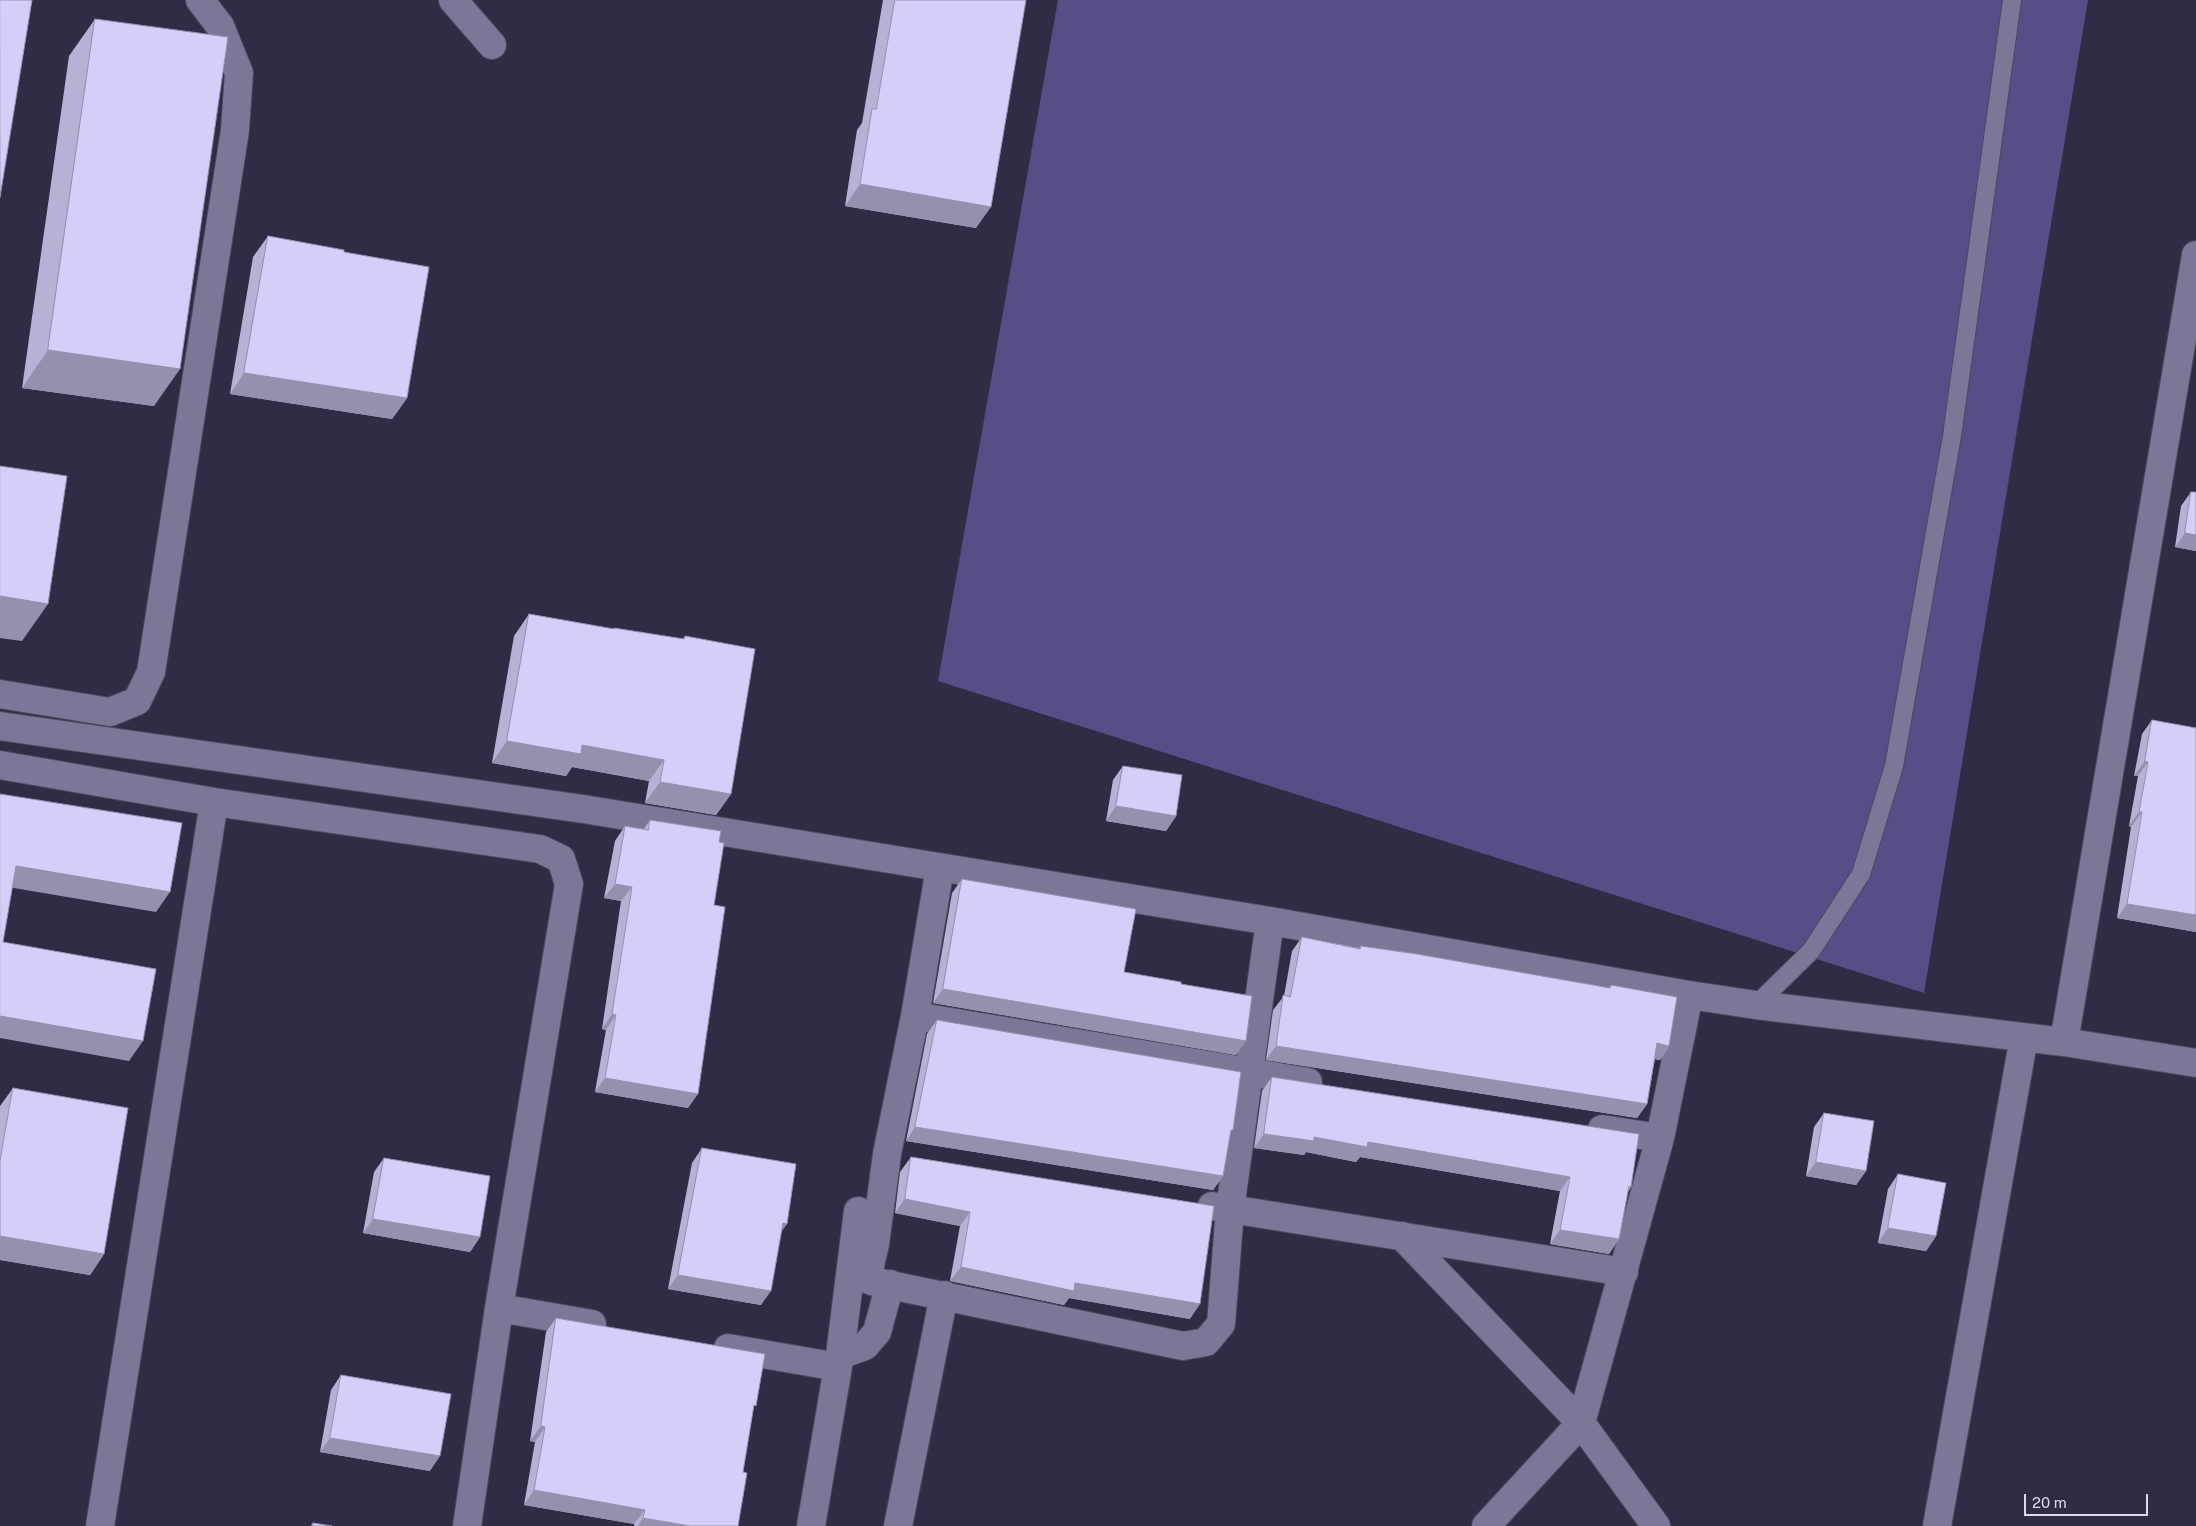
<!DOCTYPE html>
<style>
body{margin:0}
#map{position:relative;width:2196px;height:1526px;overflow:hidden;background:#302c46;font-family:"Public Sans",sans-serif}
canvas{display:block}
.scale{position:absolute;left:2024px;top:1494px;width:124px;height:22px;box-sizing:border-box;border:2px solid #dbdaeb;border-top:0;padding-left:6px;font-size:15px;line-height:18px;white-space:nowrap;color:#dbdaeb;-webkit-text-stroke:4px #302c46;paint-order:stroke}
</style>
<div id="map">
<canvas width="2196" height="1526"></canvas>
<div class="scale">20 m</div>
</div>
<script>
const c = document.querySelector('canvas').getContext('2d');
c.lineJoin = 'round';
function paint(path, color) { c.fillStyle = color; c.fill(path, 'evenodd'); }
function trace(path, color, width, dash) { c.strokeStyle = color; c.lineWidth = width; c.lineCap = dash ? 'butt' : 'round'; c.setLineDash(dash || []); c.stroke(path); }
paint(new Path2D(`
 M 1058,0 L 2088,0 L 1924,993 L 938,681 Z`), '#574e87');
const service = new Path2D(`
 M 1756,1005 L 1811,951 L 1861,874 L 1894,766 L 1952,436 L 2012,0`);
const minor = new Path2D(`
 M 453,0 L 492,45
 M 0,694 L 110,712 L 137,701 L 151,672 L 235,130 L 239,73 L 220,26 L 200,0
 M 0,726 L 583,809 L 1270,921 L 1689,995 L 1756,1005 L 2064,1042 L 2196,1063
 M 0,765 L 214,802 L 540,849 L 561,859 L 569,884 L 499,1308 L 467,1526
 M 940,868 L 915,1016 L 887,1154 L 875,1244 L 870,1265 L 871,1281 L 1183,1346 L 1206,1342 L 1221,1324 L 1230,1209 L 1270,921
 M 915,1016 L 1308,1082
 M 2064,1042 L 2196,255
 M 1602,1129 L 1660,1138
 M 1212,1206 L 1624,1272
 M 1402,1236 L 1581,1423 L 1656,1526
 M 499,1308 L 592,1324
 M 728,1348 L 838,1367
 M 840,1355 L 865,1346 L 877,1332 L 890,1284
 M 100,1526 L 214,802
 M 811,1526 L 840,1355 L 858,1211
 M 898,1526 L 944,1295
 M 1486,1526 L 1581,1423 L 1660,1138 L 1689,995
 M 1937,1526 L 2024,1037`);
trace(service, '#4b475e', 20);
trace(minor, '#4b475e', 30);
trace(service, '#7b7897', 18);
trace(minor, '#7b7897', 28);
paint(new Path2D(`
 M 883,0 L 1026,0 L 976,228 L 845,206 L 857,130 L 862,123 Z
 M 95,19 L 154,406 L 22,388 L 69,56 Z
 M 268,236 L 344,252 L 407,398 L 392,419 L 230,394 L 253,257 Z
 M 2191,492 L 2196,551 L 2175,547 L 2181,506 Z
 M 529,614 L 613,629 L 614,628 L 683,639 L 685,636 L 731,794 L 716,815 L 645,803 L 649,781 L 572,767 L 566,776 L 492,763 L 514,636 Z
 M 2152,720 L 2196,728 L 2196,932 L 2117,918 L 2131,827 L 2129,826 L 2138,776 L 2134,776 L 2142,734 Z
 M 1123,766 L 1176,816 L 1166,831 L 1106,821 L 1113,780 Z
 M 650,820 L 719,842 L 714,905 L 688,1108 L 595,1092 L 606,1030 L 602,1029 L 621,901 L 604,898 L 615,841 L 625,826 L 643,830 Z
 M 962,879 L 1124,972 L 1181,984 L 1236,1055 L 933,1003 L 952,893 Z
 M 1302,937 L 1359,948 L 1361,946 L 1609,988 L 1611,985 L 1669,1046 L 1660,1060 L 1655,1059 L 1647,1104 L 1637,1118 L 1266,1060 L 1273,1010 L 1284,996 L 1292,951 Z
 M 937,1020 L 1230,1134 L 1223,1176 L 1213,1190 L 906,1141 L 927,1034 Z
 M 1272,1077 L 1631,1187 L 1628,1192 L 1619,1239 L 1609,1254 L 1550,1244 L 1560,1191 L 1360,1157 L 1356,1162 L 1306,1152 L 1304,1155 L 1254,1148 L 1262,1091 Z
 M 13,1088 L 104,1254 L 90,1275 L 0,1260 L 0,1106 Z
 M 1824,1113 L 1866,1171 L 1856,1185 L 1806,1176 L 1814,1127 Z
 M 702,1148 L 781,1232 L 761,1305 L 668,1289 L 692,1163 Z
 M 911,1157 L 1190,1319 L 1069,1298 L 1064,1305 L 950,1281 L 960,1226 L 895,1213 L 900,1172 Z
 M 384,1158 L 480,1237 L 470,1252 L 363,1233 L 374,1172 Z
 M 1898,1174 L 1936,1236 L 1926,1251 L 1878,1243 L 1888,1189 Z
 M 556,1318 L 753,1410 L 743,1472 L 738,1526 L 634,1526 L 634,1524 L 524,1505 L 535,1442 L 530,1441 L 546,1332 Z
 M 341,1375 L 430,1471 L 320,1452 L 331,1390 Z`), '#b5b2d6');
paint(new Path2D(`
 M 860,184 L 991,207 L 976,228 L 845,206 Z
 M 48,350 L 180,369 L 154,406 L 22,388 Z
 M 244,373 L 407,398 L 392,419 L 230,394 Z
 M 2185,533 L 2196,535 L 2196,551 L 2175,547 Z
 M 0,596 L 48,604 L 22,641 L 0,638 Z
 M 507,741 L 582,745 L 664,760 L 649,781 L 572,767 L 566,776 L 492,763 Z
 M 2145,761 L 2148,762 L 2138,776 L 2134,776 Z
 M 660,782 L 731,794 L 716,815 L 645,803 Z
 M 1116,806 L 1176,816 L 1166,831 L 1106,821 Z
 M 2139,812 L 2142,812 L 2131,827 L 2129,826 Z
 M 16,866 L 170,892 L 156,912 L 2,886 Z
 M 615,884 L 632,887 L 621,901 L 604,898 Z
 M 2127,904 L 2196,915 L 2196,932 L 2117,918 Z
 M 943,989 L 1246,1041 L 1236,1055 L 933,1003 Z
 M 612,1014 L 616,1015 L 606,1030 L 602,1029 Z
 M 0,1016 L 143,1041 L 129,1061 L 0,1038 Z
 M 1657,1043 L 1669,1046 L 1660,1060 L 1647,1058 Z
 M 1276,1046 L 1647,1104 L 1637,1118 L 1266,1060 Z
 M 605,1078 L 698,1094 L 688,1108 L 595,1092 Z
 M 915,1127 L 1223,1176 L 1213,1190 L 906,1141 Z
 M 1264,1134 L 1368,1142 L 1570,1177 L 1560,1191 L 1360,1157 L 1356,1162 L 1306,1152 L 1304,1155 L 1254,1148 Z
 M 1816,1162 L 1866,1171 L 1856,1185 L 1806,1176 Z
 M 905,1199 L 970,1212 L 960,1226 L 895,1213 Z
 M 373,1219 L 480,1237 L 470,1252 L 363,1233 Z
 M 783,1223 L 787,1224 L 777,1238 Z
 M 1888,1228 L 1936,1236 L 1926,1251 L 1878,1243 Z
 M 1560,1230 L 1619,1239 L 1609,1254 L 1550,1244 Z
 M 0,1236 L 104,1254 L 90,1275 L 0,1260 Z
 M 961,1267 L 1075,1283 L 1200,1304 L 1190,1319 L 1069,1298 L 1064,1305 L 950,1281 Z
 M 678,1275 L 771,1291 L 761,1305 L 668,1289 Z
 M 541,1426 L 545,1427 L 535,1442 L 530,1441 Z
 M 330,1438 L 440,1456 L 430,1471 L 320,1452 Z
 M 534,1490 L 645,1510 L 634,1524 L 524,1505 Z
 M 643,1518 L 690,1526 L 638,1526 Z`), '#9491ae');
const building = new Path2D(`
 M 0,0 L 32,0 L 0,197 Z
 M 895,0 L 1026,0 L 991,207 L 860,184 L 872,109 L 876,109 Z
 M 95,19 L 228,37 L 180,369 L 48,350 Z
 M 268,236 L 344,250 L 344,252 L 429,267 L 407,398 L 244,373 Z
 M 0,466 L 67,476 L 48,604 L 0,596 Z
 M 2191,492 L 2196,492 L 2196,535 L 2185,533 Z
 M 529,614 L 614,629 L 614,628 L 684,639 L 685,636 L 755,649 L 731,794 L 660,782 L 664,760 L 582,745 L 581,754 L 507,741 Z
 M 2152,720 L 2196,728 L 2196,915 L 2127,904 L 2142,812 L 2139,812 L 2148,762 L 2145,761 Z
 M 1123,766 L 1182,775 L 1176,816 L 1116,806 Z
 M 0,794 L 182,823 L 170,892 L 16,866 L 3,942 L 156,969 L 143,1041 L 0,1016 Z
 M 650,820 L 721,831 L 719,842 L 724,843 L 714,905 L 725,907 L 698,1094 L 605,1078 L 616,1015 L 612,1014 L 632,887 L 615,884 L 625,826 L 648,830 Z
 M 962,879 L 1136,909 L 1124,972 L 1181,982 L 1181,984 L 1252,996 L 1246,1041 L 943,989 Z
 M 1302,937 L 1360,949 L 1361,946 L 1417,954 L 1610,988 L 1611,985 L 1677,997 L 1669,1046 L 1657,1043 L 1647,1104 L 1276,1046 L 1283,995 L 1290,997 Z
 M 937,1020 L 1241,1072 L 1233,1130 L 1231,1130 L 1223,1176 L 915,1127 Z
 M 1272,1077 L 1639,1134 L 1631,1187 L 1629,1186 L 1619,1239 L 1560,1230 L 1570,1177 L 1368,1142 L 1367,1147 L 1314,1137 L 1314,1141 L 1264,1134 Z
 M 13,1088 L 128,1108 L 104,1254 L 0,1236 L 0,1161 Z
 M 1824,1113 L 1874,1121 L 1866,1171 L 1816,1162 Z
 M 702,1148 L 796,1164 L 787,1224 L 783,1223 L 771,1291 L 678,1275 Z
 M 911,1157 L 1214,1206 L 1200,1304 L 1075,1283 L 1074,1291 L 961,1267 L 970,1212 L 905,1199 Z
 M 384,1158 L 490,1176 L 480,1237 L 373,1219 Z
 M 1898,1174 L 1946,1183 L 1936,1236 L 1888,1228 Z
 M 556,1318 L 765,1354 L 756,1406 L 754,1405 L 743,1472 L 747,1473 L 738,1526 L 690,1526 L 643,1518 L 645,1510 L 534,1490 L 545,1427 L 541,1426 Z
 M 341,1375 L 451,1394 L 440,1456 L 330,1438 Z
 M 313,1523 L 332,1526 L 312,1526 Z`);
paint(building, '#d3cff9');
trace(building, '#9491ae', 1);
</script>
